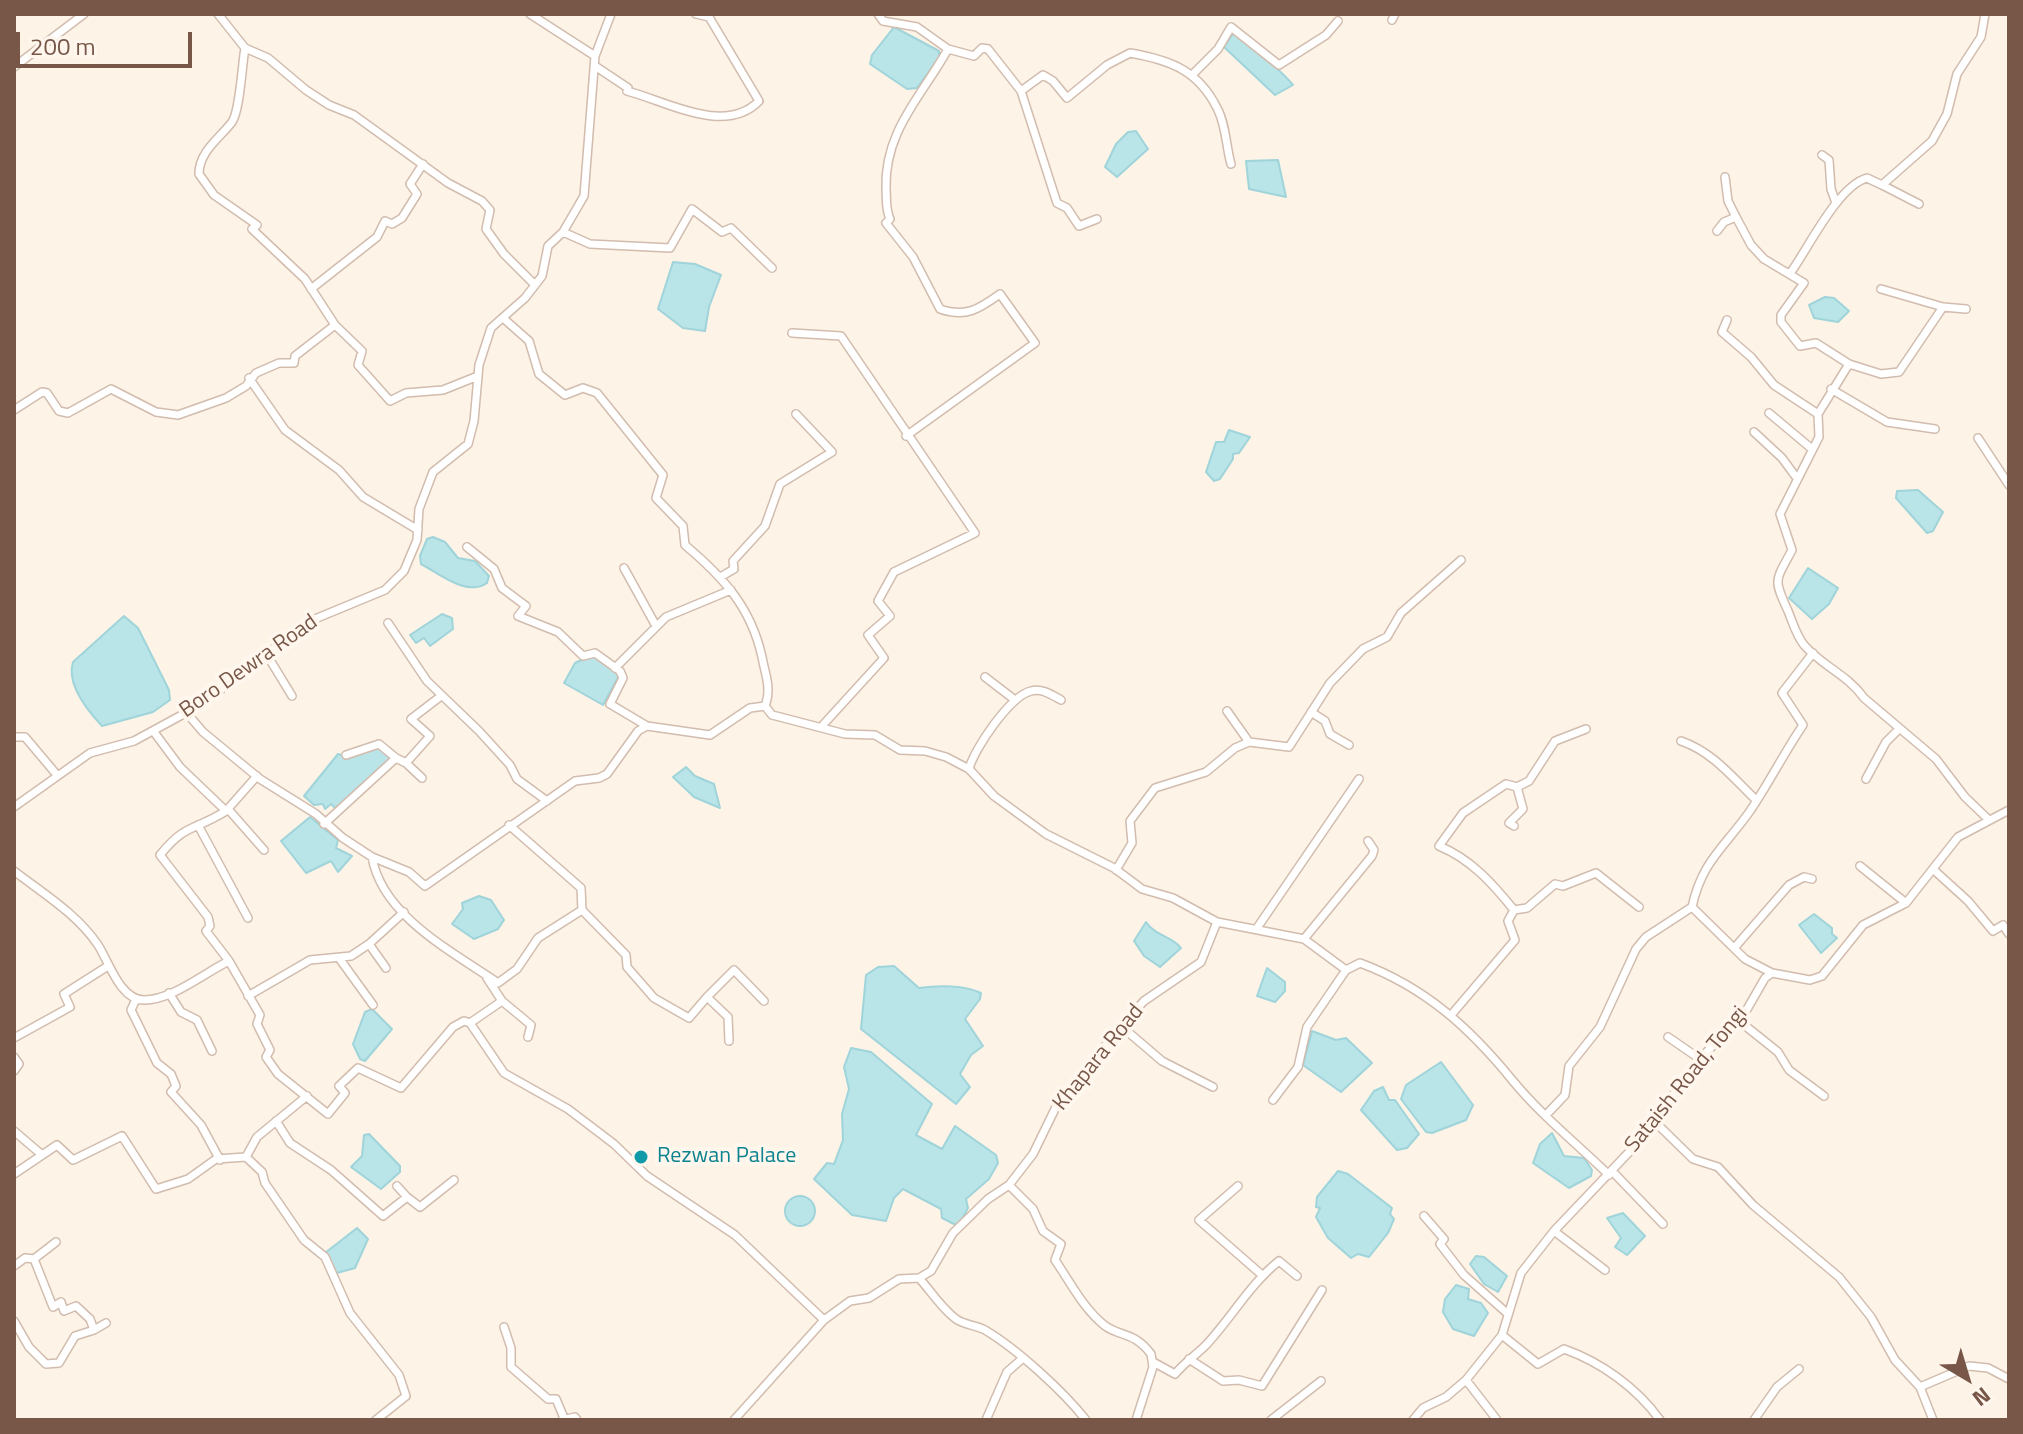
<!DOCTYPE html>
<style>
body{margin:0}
#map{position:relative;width:2023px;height:1434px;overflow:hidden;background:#fdf3e6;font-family:"Titillium Web",sans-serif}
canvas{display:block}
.frame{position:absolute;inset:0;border:16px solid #785749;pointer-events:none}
.north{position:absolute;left:1927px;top:1338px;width:80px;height:80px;-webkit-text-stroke:6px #fff7ed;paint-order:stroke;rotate:142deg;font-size:22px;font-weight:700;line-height:32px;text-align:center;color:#785749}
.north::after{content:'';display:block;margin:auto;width:28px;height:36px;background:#785749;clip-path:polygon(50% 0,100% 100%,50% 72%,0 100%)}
.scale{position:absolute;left:16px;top:32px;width:176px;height:36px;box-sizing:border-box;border:4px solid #785749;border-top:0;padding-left:10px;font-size:24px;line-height:28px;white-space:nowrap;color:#785749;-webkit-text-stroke:6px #fff7ed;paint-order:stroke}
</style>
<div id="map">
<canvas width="2023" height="1434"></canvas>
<div class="frame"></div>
<div class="north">N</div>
<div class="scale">200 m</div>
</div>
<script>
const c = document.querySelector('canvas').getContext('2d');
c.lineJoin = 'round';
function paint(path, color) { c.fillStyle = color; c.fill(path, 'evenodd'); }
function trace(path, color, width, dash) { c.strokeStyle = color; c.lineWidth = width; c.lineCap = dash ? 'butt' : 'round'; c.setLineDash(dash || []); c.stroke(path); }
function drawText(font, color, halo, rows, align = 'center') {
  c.font = font + ' "Titillium Web",sans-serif'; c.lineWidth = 8; c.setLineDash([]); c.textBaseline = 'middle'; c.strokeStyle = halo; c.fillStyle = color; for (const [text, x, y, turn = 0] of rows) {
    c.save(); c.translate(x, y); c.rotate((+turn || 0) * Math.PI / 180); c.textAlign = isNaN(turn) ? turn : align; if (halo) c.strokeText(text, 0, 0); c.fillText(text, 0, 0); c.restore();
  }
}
const water = new Path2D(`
 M 894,27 L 939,51 L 939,58 L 917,88 L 907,89 L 870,64 L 872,55 Z
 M 1234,32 C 1254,51 1276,64 1293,85 L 1275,95 L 1224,47 Z
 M 1136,131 L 1148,149 L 1117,177 L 1105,167 L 1116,144 L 1128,132 Z
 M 1278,160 L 1286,197 L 1249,189 L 1246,161 Z
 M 673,262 L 695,264 L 721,275 L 709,307 L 705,331 L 683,328 L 658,309 Z
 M 1825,297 L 1834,298 L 1849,311 L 1838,322 L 1814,318 L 1809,305 Z
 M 1229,430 L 1250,437 L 1239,453 L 1233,454 L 1233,459 L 1220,479 L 1214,481 L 1206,472 L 1216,442 L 1224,442 Z
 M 1918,490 L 1943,512 L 1933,531 L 1927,533 L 1896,498 L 1897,491 Z
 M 433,537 L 445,542 L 458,558 L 475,561 L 489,576 L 487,583 C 467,597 440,574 421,564 L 420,556 L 427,539 Z
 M 1808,568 L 1838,588 L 1829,604 L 1812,619 L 1789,598 Z
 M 442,614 L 452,618 L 453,629 L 430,646 L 424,638 L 416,643 L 410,635 Z
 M 124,616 L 138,628 L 169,690 L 170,700 L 153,712 L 102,726 C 87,710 66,684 73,662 Z
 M 592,655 L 620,674 L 603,705 L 564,683 L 575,663 Z
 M 378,745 L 394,757 L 336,809 L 331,804 L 325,809 L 323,804 L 314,805 L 304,796 L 338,754 L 345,756 Z
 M 686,767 L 695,776 L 714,784 L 720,808 L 694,797 L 673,777 Z
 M 310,817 L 338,840 L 336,848 L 352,856 L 338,872 L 331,861 L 306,873 L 281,841 Z
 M 479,896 L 491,900 L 504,920 L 498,929 L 474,939 L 452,924 L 463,909 L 462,903 Z
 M 1814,914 L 1832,928 L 1832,934 L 1837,938 L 1821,953 L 1799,925 Z
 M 1146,922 C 1155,936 1172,936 1181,948 L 1160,967 L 1144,956 L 1134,941 Z
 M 894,966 L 919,988 C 938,985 965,985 981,993 L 980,999 L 965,1019 L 983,1046 L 971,1055 L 960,1074 L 970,1087 L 956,1104 L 861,1029 L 866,975 L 878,967 Z
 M 1267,968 L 1285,982 L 1285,991 L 1275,1002 L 1257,996 Z
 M 372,1009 L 392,1029 L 365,1061 L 360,1059 L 353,1044 L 365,1012 Z
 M 1312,1031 L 1336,1040 L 1346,1038 L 1372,1063 L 1341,1092 L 1303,1065 Z
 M 851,1048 L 871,1052 L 932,1104 L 916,1135 L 942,1149 L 955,1126 L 996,1155 L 998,1163 L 989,1179 L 966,1199 L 968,1208 L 958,1226 L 942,1218 L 941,1209 L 903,1189 L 894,1198 L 886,1221 L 852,1215 L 814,1179 L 827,1163 L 834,1164 L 843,1140 L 842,1114 L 849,1089 L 844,1067 Z
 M 1441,1062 L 1473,1105 L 1466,1120 L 1432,1133 L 1426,1132 L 1401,1099 L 1406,1085 Z
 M 1383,1087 L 1389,1100 L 1395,1100 L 1419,1134 L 1407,1148 L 1397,1150 L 1361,1110 L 1374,1091 Z
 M 1552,1133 L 1564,1156 L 1584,1158 L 1592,1170 L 1591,1176 L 1569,1188 L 1533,1163 L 1540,1144 Z
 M 369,1134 L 400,1166 L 400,1172 L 381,1189 L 351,1167 L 362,1156 L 364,1135 Z
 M 1338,1171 L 1348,1174 L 1392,1208 L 1390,1214 L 1394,1219 L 1388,1233 L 1369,1257 L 1358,1254 L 1351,1258 L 1328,1238 L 1316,1217 L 1320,1208 L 1316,1207 L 1317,1197 Z
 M785 1211a15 15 0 1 1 30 0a15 15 0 1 1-30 0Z
 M 1623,1213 L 1645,1236 L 1627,1255 L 1615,1247 L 1621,1238 L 1607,1218 Z
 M 357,1228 L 368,1239 L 355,1268 L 333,1274 L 325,1253 Z
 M 1476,1256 L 1484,1257 L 1507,1276 L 1498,1292 L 1484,1284 L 1470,1264 Z
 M 1456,1285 L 1469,1289 L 1468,1299 L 1481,1303 L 1488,1313 L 1474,1336 L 1453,1329 L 1443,1312 L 1445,1299 Z`);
paint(water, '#b9e4e8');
trace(water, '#9fd4da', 2);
const minor = new Path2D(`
 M 218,14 L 245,48 L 268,58 L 306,90 L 329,105 L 354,115 L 448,183 L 482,201 L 490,210 L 486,229 L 504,254 L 535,285
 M 530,14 L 595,56
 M 878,14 L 883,21 L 917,27 L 948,49 L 974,56 L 982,48 L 988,49 L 1021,91 L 1043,75 L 1053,81 L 1067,98 L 1107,65 L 1130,53 C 1170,60 1198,70 1217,108 C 1226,124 1226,147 1231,164
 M 1392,20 L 1395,14
 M 245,48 C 242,64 240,111 232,122 C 221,137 199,151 199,174 L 214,195 L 257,225 L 252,229 L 305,279 L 335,325
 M 595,66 L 628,88 L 627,91 C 666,101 725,136 759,101 L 709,17 L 696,14
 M 14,67 L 84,14
 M 1193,74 L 1218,49 L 1231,27 L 1279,65 L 1326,35 L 1338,21
 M 1021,91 L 1057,203 L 1067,208 L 1079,226 L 1097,219
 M 1822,155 L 1829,160 L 1831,189 L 1836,203
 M 1725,177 L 1728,201 L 1736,217
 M 1882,185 L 1919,204
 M 1717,231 L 1724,222 L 1736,217 L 1751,245 L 1764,259 L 1804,283 L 1781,315 L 1781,322 L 1800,346 L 1816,343 L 1849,364 L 1818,414 L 1819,437 L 1780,514 L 1792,550 C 1775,582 1773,578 1788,611 C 1793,623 1796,635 1804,645 C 1822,666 1848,675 1864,698 L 1936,759 L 1965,797 L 1989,820
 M 563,232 L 590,244 L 670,248 L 692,209 L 722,232 L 731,228 L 772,268
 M 1791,272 C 1809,247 1838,186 1867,178 L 1882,185 L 1932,141 L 1947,114 L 1957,74 L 1981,37 L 1985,14
 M 311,289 L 377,237 L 385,221 L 392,224 L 402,218 L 417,194 L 410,184 L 423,164
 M 1943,307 L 1966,309
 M 503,318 L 529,341 L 539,374 L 565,395 L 583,388 L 597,393 L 663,475 L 656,498 L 683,526 L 685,545 C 723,577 751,607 762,657 C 765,674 772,688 765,706
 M 1727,320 L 1722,332 L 1751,357 L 1774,385 L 1818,414
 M 792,333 L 841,336 L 975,533 L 894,572 L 878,601 L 890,616 L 868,635 L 884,658 L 822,726
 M 1849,364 L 1881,374 L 1899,372 L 1943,307 L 1881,289
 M 249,378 L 285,430 L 339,470 L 363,497 L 418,530
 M 1831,389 L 1887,422 L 1935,429
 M 14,410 L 42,392 L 47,393 L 59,411 L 68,413 L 111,389 L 156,412 L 178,415 L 226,398 L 246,386 L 256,373 L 279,363 L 294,363 L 295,356 L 335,325 L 362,351 L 358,365 L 390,401 L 406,393 L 443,390 L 478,376
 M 1769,413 L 1812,449
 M 1754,432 L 1782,458 L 1796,477
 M 906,436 L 1035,343 L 1000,294 C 979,309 966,318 940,309 L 913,257 L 886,223 L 890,219 C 885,207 887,201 886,189 C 884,131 922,96 948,49
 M 1978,438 L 2009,485
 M 467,547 L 494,569 L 502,588 L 526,606 L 518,616 L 558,632 L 583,656 L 595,653 L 620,671 L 623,678 L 610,704 L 647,726
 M 624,568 L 656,626
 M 722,576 L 734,569 L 733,561 L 765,526 L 780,484 L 832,452 L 796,414
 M 388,623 L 427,681 L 479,731 L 510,765 L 517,779 L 547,801
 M 267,655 L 292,696
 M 615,668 L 666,617 L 731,590
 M 985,677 L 1015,700
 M 765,706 L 772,715 L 780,717 L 845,734 L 875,735 L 900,750 L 925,751 L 946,757 L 969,769 L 994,796 L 1046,834 L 1114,868 L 1142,889 L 1173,898 L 1217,922 L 1304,939 L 1346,970 L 1360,963 C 1425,987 1470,1028 1513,1081 C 1541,1115 1577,1144 1609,1175
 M 185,711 L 203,732 L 260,779 L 316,814 L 343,838 L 372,857 L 409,872 L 425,886 L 575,781 L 599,778 L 607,774 L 638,731 L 647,726 L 710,735 L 750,708 L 765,706
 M 1227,711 L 1249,742
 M 1311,712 L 1325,721 L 1330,734 L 1349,745
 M 154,732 L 180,767 L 226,811 L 257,776
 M 14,737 L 25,737 L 57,775
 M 1681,741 C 1713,752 1733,778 1756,800
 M 396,758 L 406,763 L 430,736 L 411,719 L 441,696
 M 406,763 L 422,778
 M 969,769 C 974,749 1010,696 1031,691 C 1042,688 1052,695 1061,700
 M 1866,779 L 1886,742 L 1899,729
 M 14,807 L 90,753 L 134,741 L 202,704 L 310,621 L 385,590 L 404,571 L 417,540 L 419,509 L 433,472 L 468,444 L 474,421 L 479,365 L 491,328 L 525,298 L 542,276 L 548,246 L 563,232 L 584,196 L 595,56 L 611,14
 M 228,809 L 264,850
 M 226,811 C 194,831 186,823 160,855 L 208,917 L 210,926 L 206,931 L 229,961
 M 324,824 L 396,758 L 379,744 L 346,755
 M 198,825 L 248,918
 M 509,825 L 581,888 L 582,910 L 626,955 L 627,967 L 654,998 L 689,1018 L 707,997 L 728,1017 L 729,1041
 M 1514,826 L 1509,823 L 1523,809 L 1517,787
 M 372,857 C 382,916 453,952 498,983 L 517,969 L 538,938 L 582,910
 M 1860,866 L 1906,903
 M 1116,870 L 1132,843 L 1130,821 L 1155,788 L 1206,772 L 1235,748 L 1249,742 L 1289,747 L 1330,683 L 1363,649 L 1387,637 L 1401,613 L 1461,560
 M 14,871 C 44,894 77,914 98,945 C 109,962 120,1000 144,1000 C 172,1000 204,973 229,961 L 260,1015 L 257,1024 L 270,1050 L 266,1057 L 278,1074 L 328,1114 L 345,1093 L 339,1086 L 358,1068 L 401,1088 L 453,1027 L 464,1021 L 470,1023
 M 1935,871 L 1968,901 L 1993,931 L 2003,925 L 2009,934
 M 1514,910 L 1527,908 L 1555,884 L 1563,886 L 1596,873 L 1639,907
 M 1257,928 L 1359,779
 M 1304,939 L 1372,856 L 1374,850 L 1368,841
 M 369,944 L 386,968
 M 1736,946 L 1789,885 L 1804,877 L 1812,879
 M 339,958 L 373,1005
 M 1772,973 L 1745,959 L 1692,907 C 1702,861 1724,848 1750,811 C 1769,783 1784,753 1803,725 L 1782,693 L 1813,653
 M 487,978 L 502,1001
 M 169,993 L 181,1012 L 197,1020 L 212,1051
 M 248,996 L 310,960 L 351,956 L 369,944 L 404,912
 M 707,997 L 734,970 L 764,1001
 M 136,999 L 131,1010 L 157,1063 L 171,1074 L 176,1086 L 171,1092 L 201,1125 L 220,1160
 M 1452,1014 L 1515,940 L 1508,921 L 1514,910 C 1493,884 1471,859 1439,846 L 1463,813 L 1506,784 L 1517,787 L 1529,781 L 1555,741 L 1586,729
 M 1738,1020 L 1778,1052 L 1789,1070 L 1824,1096
 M 1121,1026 L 1162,1061 L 1213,1087
 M 528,1037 L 531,1025 L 502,1001 L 470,1023 L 504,1073 L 568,1109 L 614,1144 L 647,1176 L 735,1235 L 824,1320
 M 1668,1037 L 1700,1059
 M 14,1038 L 70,1007 L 64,994 L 108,966
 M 14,1057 L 19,1064 L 14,1071
 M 1273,1100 L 1298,1067 L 1307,1027 L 1346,970
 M 1546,1115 L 1565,1095 L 1569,1066 L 1600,1027 L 1636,949 L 1646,937 L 1692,907
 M 276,1121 L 290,1143 L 331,1170 L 383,1216 L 407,1197 L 420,1207 L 454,1180
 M 1654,1121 L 1693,1159 L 1718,1167 L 1753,1205 L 1839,1277 L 1871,1317 L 1895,1360 L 1920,1387 L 1933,1420
 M 14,1131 L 41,1154
 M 246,1157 L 262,1172 L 265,1183 L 304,1240 L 325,1257 L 350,1313 L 399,1375 L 406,1396 L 376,1420
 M 1612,1171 L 1663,1224
 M 14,1174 L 57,1145 L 73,1160 L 122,1136 L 156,1189 L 188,1179 L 216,1159 L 246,1157 L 257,1137 L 307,1096
 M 1009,1185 L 1033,1209 L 1043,1231 L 1061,1244 L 1055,1260 C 1070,1282 1083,1308 1104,1325 C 1119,1337 1134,1331 1151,1354 L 1153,1367 L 1136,1420
 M 397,1186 L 407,1197
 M 1238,1186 L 1199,1220 L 1262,1275
 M 1424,1216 L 1444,1239 L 1440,1244 L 1464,1275 L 1508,1314
 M 1554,1231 L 1605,1270
 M 34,1259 L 56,1242
 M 14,1266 L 25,1258 L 34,1259 L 53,1307 L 61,1302 L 64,1311 L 76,1306 L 90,1319 L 94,1330 L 106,1323
 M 919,1278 C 930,1290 942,1309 956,1319 C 964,1325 976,1325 985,1330 C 1017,1349 1063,1391 1086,1420
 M 14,1321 L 29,1347 L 46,1364 L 59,1363 L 75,1336 L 94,1330
 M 504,1327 L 511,1348 L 511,1367 L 548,1399 L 556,1399 L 564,1418
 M 1502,1335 L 1538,1364 L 1564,1349 C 1601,1362 1637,1388 1660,1420
 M 1189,1359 L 1223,1381 L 1239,1380 L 1262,1386 L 1322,1290
 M 1153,1362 L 1175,1374 C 1184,1363 1196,1355 1206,1345 C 1232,1317 1250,1284 1279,1261 L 1297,1276
 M 1466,1380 L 1497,1420
 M 1920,1387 L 1969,1366 L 1988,1368 L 2009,1379
 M 562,1420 L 575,1417 L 577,1420
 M 734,1420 L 824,1320 L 850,1301 L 869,1298 L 899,1279 L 919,1278 L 931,1271 L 953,1233 L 988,1199 L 1009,1185 L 1033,1154 L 1055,1109 L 1121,1026 L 1144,1001 L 1201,962 L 1217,922
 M 986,1420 L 1007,1372 L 1022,1359
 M 1271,1420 L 1321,1381
 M 1413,1420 L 1423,1408 L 1446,1397 L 1466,1380 L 1502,1335 L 1521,1273 L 1554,1231 L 1632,1149 L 1700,1059 L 1746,1011 L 1765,978 L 1772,973 L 1810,980 L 1822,976 L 1863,925 L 1906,903 L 1958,837 L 2009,810
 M 1754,1420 L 1777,1387 L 1799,1369`);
trace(minor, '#d2bcae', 10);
trace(minor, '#fff', 7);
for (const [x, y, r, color] of [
 [641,1157,8,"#0f9aa8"]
]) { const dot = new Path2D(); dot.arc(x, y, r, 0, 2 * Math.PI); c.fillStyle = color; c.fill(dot); trace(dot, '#fff7ed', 3); }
drawText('22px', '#785749', '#fff7ed', [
 ["Boro Dewra Road",249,667,-35],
 ["Khapara Road",1099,1058,-51],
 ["Sataish Road, Tongi",1687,1080,-51]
]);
drawText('22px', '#0d838f', '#fff7ed', [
 ["Rezwan Palace",657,1157]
], 'left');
</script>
